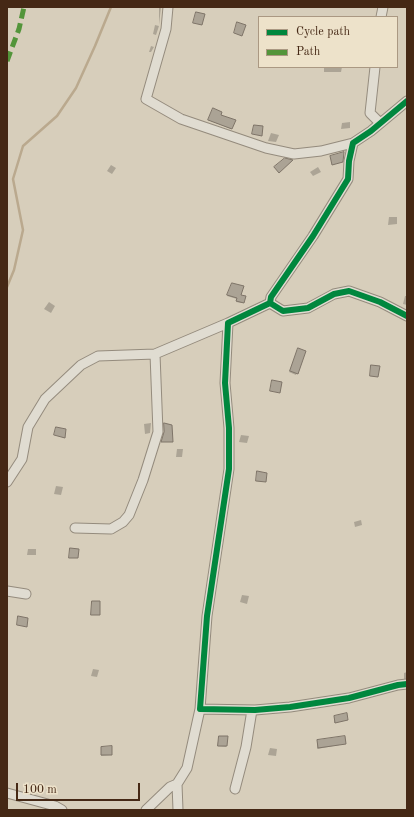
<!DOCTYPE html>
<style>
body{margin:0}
#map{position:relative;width:414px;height:817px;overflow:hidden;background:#d7cebb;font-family:"Old Standard TT",serif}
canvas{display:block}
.frame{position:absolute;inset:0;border:8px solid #452815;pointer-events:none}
.legend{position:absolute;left:258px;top:16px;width:140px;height:52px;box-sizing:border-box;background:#ede2ca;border:1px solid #aa9882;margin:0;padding:5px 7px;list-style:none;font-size:12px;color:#452815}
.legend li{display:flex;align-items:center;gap:8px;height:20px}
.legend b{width:20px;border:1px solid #aa9882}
.scale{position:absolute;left:16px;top:783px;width:124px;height:18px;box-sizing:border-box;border:2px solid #452815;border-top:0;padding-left:5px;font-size:12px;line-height:14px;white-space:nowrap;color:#452815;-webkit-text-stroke:3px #ede2ca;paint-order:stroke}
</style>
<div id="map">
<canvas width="414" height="817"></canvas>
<div class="frame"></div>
<ul class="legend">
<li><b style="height:5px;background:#00873e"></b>Cycle path</li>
<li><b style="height:5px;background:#53953a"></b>Path</li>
</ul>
<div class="scale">100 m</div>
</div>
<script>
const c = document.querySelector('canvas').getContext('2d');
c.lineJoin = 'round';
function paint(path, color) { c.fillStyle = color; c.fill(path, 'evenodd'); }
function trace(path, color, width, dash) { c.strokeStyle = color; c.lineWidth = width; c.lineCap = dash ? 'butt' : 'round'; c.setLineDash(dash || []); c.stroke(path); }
paint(new Path2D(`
 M 159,7 L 161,7 L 159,25 Z
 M 155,25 L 159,26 L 156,35 L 153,34 Z
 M 151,46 L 154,47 L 151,52 L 149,52 Z
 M 324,67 L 342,67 L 341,72 L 324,72 Z
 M 212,110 L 219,115 L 232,128 L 231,129 L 208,120 Z
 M 350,122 L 350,128 L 341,129 L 342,123 Z
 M 271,133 L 279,135 L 276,142 L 268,141 Z
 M 111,165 L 116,168 L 112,174 L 107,171 Z
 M 318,167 L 321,172 L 313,176 L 310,172 Z
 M 389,217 L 397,217 L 397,224 L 388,225 Z
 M 232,284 L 243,303 L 242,303 L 236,302 L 237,299 L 227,296 Z
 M 405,296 L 407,296 L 407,305 L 403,304 Z
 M 49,302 L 55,306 L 51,313 L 44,309 Z
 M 297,350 L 305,351 L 296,375 L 289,372 Z
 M 151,423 L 150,433 L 145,434 L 144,424 Z
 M 164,424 L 171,425 L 171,442 L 161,442 L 164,434 Z
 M 241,435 L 249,436 L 247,443 L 239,442 Z
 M 177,449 L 183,449 L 182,457 L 176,457 Z
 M 56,486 L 63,487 L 61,495 L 54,494 Z
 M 361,520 L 362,525 L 355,527 L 354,522 Z
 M 28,549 L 36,549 L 36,555 L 27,555 Z
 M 242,595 L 249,596 L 247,604 L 240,602 Z
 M 92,602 L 99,602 L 98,615 L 91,615 Z
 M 93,669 L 99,670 L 97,677 L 91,676 Z
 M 407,672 L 407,679 L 404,679 L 404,673 Z
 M 334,717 L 347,720 L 334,723 Z
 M 219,737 L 226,746 L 226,747 L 217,746 Z
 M 317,741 L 345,744 L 317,749 Z
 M 101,748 L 111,755 L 101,756 Z
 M 270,748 L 277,749 L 276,756 L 268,755 Z`), '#0003');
trace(new Path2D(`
 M 7,287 L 14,270 L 23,230 L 13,179 L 23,146 L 57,116 L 76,88 L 95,46 L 111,7`), '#baa98e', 2.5);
const building = new Path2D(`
 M 196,12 L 205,14 L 202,25 L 193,23 Z
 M 237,22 L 246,25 L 242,36 L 234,33 Z
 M 213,108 L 222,112 L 221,115 L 236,120 L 232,129 L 208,120 Z
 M 254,125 L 263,126 L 262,136 L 252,134 Z
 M 344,152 L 343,162 L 332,165 L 330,156 Z
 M 285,158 L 293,160 L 279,173 L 274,167 Z
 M 232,283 L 244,286 L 241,295 L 246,296 L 244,303 L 236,301 L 237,298 L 227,295 Z
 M 298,348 L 306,351 L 298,374 L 290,371 Z
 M 371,365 L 380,366 L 378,377 L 370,376 Z
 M 272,380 L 282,382 L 280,393 L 270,391 Z
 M 164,423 L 172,425 L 173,442 L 161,442 L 164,432 Z
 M 56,427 L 66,429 L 65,438 L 54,435 Z
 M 257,471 L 267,473 L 266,482 L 256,481 Z
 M 70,548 L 79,549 L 78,558 L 69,558 Z
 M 92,601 L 100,601 L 100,615 L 91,615 Z
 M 18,616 L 28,618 L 27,627 L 17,625 Z
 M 347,713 L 348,720 L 335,723 L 334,716 Z
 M 219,736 L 228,736 L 227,746 L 218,746 Z
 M 345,736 L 346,744 L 318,748 L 317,740 Z
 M 112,746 L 112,755 L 101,755 L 101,747 Z`);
paint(building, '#aba395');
trace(building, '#7e7468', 1);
const minor = new Path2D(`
 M 168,7 L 166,29 L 146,99 L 181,119 L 266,148 L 294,154 L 321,151 L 353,143
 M 381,17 L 383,7
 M 375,67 L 370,113 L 380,123
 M 407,101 L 371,131 L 353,143 L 349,161 L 348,179 L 313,236 L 271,297 L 270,303 L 283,311 L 308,308 L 334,294 L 349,291 L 380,302 L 407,316
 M 270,303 L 228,323 L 225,383 L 229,428 L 229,469 L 207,616 L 200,709 L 255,710 L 290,707 L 349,698 L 398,685 L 407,684
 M 7,482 L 22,459 L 28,427 L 45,399 L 81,365 L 98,356 L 155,354 L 228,323
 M 75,528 L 111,529 L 123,522 L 129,515 L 143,480 L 158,432 L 155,354
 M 7,591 L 26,594
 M 235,789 L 246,747 L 252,710
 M 7,793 L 55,806 L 62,810
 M 146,810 L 170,787 L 177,784
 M 178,810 L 177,784 L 187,768 L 200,709`);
trace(minor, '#948b7d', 11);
trace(minor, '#e0dcd1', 9);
trace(new Path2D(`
 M 7,61 L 19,29 L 24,7`), '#53953a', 5, [10, 5]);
trace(new Path2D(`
 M 407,101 L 371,131 L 353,143 L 349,161 L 348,179 L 313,236 L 271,297 L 270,303 L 283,311 L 308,308 L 334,294 L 349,291 L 380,302 L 407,316
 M 270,303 L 228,323 L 225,383 L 229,428 L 229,469 L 207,616 L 200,709 L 255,710 L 290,707 L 349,698 L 398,685 L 407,684`), '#00873e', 6);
</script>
